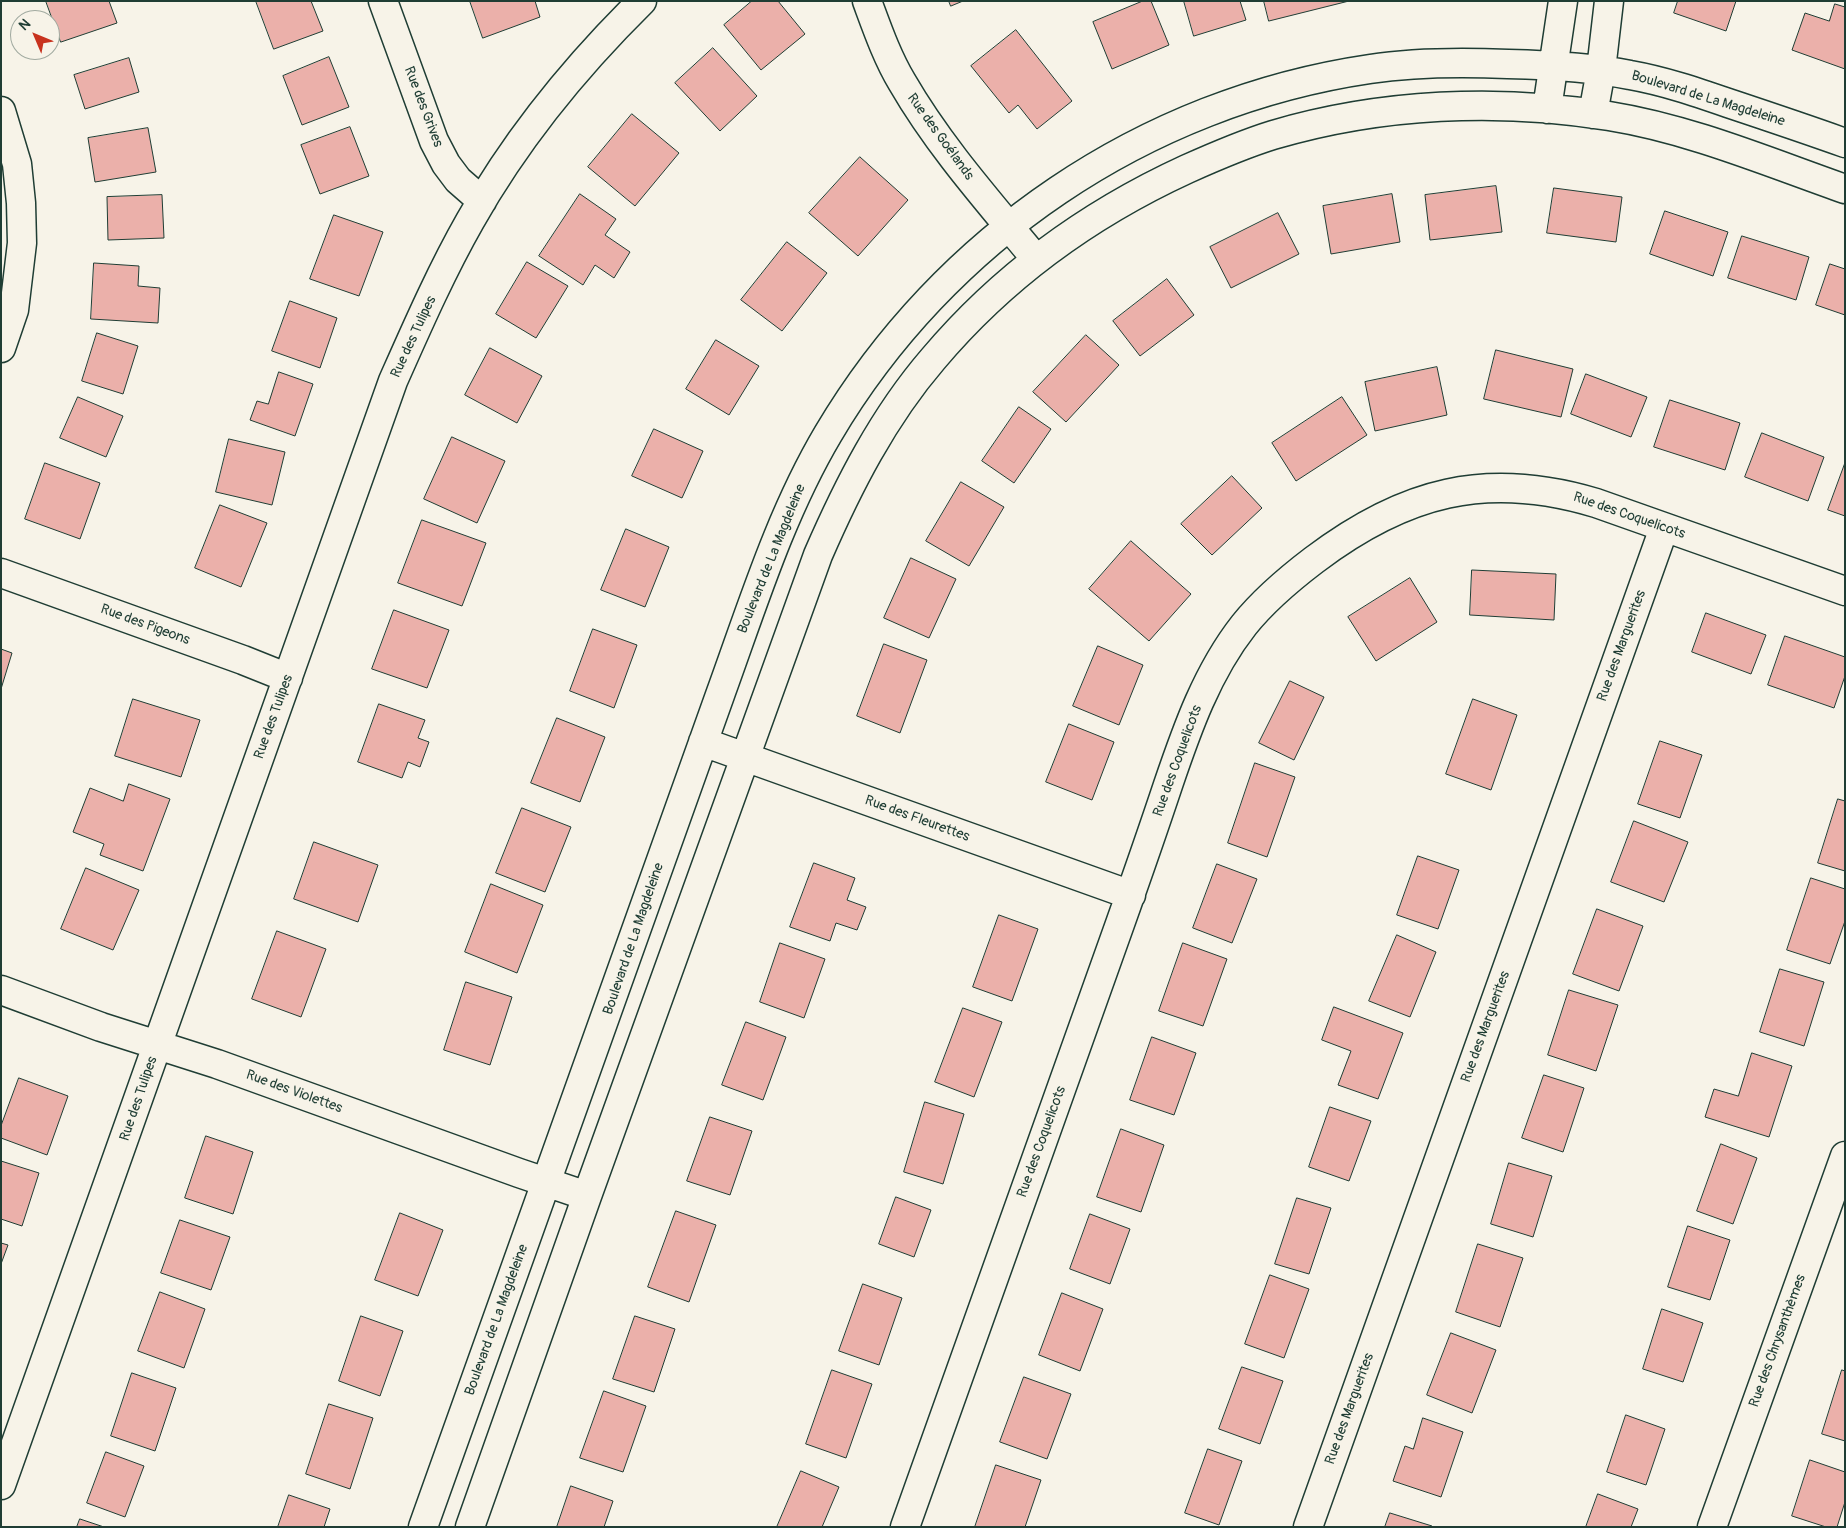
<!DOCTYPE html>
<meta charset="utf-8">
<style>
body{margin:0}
#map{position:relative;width:1846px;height:1528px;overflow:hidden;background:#f7f3e8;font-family:Pangolin,sans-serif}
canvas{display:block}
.frame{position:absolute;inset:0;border:2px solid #1f3d34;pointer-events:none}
.north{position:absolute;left:10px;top:10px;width:50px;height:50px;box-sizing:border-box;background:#f7f3e8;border:1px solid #a1aaa0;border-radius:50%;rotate:315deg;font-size:14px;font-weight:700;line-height:20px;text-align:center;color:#1f3d34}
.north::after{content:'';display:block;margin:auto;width:18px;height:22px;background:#c8321e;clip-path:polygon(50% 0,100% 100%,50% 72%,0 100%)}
</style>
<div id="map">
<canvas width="1846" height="1528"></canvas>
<div class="frame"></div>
<div class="north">N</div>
</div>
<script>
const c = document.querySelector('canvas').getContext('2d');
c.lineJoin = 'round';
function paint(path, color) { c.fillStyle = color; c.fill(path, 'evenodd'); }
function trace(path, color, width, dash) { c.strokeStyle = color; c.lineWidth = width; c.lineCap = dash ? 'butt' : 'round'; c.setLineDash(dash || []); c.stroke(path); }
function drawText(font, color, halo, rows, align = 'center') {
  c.font = font + ' Pangolin,sans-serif'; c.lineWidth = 4.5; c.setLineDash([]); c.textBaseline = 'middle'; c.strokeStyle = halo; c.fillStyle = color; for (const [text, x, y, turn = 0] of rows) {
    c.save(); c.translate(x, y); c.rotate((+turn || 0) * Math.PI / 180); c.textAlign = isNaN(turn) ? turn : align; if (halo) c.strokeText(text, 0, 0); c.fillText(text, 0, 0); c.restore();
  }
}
const building = new Path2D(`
 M 46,1 L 109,1 L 117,23 L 61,42 Z
 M 256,1 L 311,1 L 323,31 L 274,49 Z
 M 470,1 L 535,1 L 540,17 L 483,38 Z
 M 752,1 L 778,1 L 805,34 L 761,70 L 724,25 Z
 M 949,1 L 963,1 L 951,6 Z
 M 1143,1 L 1151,1 L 1169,45 L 1112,69 L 1093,22 Z
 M 1184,1 L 1240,1 L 1246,20 L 1194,36 Z
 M 1264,1 L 1349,1 L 1269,21 Z
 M 1678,1 L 1736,1 L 1726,31 L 1674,13 Z
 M 1835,4 L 1845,7 L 1845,69 L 1792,50 L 1805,13 L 1829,21 Z
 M 1016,30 L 1072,101 L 1037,129 L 1018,105 L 1009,113 L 971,66 Z
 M 713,48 L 757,96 L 720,131 L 675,83 Z
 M 329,57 L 349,107 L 302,125 L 283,76 Z
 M 129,58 L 139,92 L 85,109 L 74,75 Z
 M 632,114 L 679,153 L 635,206 L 588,167 Z
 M 350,127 L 369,176 L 320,194 L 301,145 Z
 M 148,128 L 156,172 L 95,182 L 88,138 Z
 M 860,157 L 908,200 L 858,256 L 809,213 Z
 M 1496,186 L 1502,232 L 1430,240 L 1425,195 Z
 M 1554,188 L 1622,197 L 1616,242 L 1547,233 Z
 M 580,194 L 616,219 L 605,235 L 630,252 L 614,278 L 595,265 L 583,285 L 539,256 Z
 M 1392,194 L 1400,242 L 1331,254 L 1323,206 Z
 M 162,195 L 164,238 L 108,240 L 107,197 Z
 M 1665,211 L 1728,232 L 1713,276 L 1650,254 Z
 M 1278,213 L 1299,254 L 1231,288 L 1210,247 Z
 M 334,215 L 383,232 L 359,296 L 310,279 Z
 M 1742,236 L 1809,257 L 1796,300 L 1728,278 Z
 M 787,242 L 827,273 L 782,331 L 741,300 Z
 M 527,262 L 568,286 L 536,338 L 496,314 Z
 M 94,263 L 139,266 L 138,286 L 160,288 L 158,323 L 91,319 Z
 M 1830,264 L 1845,269 L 1845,315 L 1816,305 Z
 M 1167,279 L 1194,315 L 1140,356 L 1113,321 Z
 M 290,301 L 337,318 L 320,368 L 272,351 Z
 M 97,333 L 138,346 L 123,394 L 82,381 Z
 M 1086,335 L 1119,365 L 1066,422 L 1033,392 Z
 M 716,340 L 759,366 L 729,415 L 686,389 Z
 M 490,348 L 542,376 L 517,423 L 465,395 Z
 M 1496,350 L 1573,369 L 1561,417 L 1484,399 Z
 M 1437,367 L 1447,415 L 1375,431 L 1365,382 Z
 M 279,372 L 313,384 L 295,436 L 250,420 L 257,401 L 268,404 Z
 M 1586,374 L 1647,397 L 1631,437 L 1571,414 Z
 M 78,397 L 123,416 L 106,457 L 60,438 Z
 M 1342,397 L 1367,435 L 1296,481 L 1272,443 Z
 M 1670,400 L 1740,423 L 1725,470 L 1654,447 Z
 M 1019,407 L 1051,429 L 1014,483 L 982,461 Z
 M 654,429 L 703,451 L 682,498 L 632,476 Z
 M 1762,433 L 1824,457 L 1808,501 L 1745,477 Z
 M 452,437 L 505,461 L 477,523 L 424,499 Z
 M 229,439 L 285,452 L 272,505 L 216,492 Z
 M 45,463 L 100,483 L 80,539 L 25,519 Z
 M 1845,463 L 1845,516 L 1828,510 Z
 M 1232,476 L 1262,508 L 1212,555 L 1181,524 Z
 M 961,482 L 1004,507 L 969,566 L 926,541 Z
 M 220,505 L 267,523 L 241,587 L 195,568 Z
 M 422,520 L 486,543 L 462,606 L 398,583 Z
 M 626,529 L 669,547 L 645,607 L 601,590 Z
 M 1131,541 L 1191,594 L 1149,641 L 1089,589 Z
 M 911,558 L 956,579 L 929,638 L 884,618 Z
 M 1472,570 L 1556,574 L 1554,620 L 1470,615 Z
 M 1410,578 L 1437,622 L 1376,661 L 1348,617 Z
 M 394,610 L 449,630 L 427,688 L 372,669 Z
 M 1706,613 L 1766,635 L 1751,674 L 1692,652 Z
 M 593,629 L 637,645 L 614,708 L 570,691 Z
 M 1785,636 L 1845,657 L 1845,676 L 1834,708 L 1768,685 Z
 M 884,644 L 927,660 L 900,733 L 857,716 Z
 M 1098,646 L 1143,665 L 1119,725 L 1073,706 Z
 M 1,649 L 12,653 L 1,689 Z
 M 1290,681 L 1324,697 L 1294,760 L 1259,743 Z
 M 133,699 L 200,720 L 181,777 L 115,756 Z
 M 1473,699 L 1517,715 L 1491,790 L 1446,774 Z
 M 379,704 L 425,720 L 418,738 L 429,742 L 420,767 L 408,762 L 402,778 L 358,762 Z
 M 557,718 L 605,737 L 580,802 L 531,783 Z
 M 1069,724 L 1114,742 L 1092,800 L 1046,782 Z
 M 1660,741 L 1702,755 L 1680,818 L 1638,804 Z
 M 1255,763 L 1295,777 L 1267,857 L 1228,843 Z
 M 129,784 L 170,799 L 143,871 L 100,855 L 104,844 L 73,832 L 90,788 L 123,801 Z
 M 1838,799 L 1845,801 L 1845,871 L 1818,863 Z
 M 522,808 L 571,827 L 545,892 L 496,873 Z
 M 1634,821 L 1688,842 L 1664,902 L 1611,882 Z
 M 314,842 L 378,865 L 358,922 L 294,899 Z
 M 1418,856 L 1459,870 L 1438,929 L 1397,915 Z
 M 814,863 L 855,878 L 847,900 L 866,907 L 857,930 L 836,923 L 830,941 L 790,927 Z
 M 1217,864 L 1257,879 L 1232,943 L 1193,928 Z
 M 86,868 L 139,890 L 113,950 L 61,929 Z
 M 1811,878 L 1845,889 L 1845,921 L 1830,964 L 1787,950 Z
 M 491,884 L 543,905 L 517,973 L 465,952 Z
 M 1597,909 L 1643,926 L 1619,991 L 1573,974 Z
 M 999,915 L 1038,929 L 1012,1001 L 973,987 Z
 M 277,931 L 326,949 L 301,1017 L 252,999 Z
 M 1397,935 L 1436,952 L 1410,1017 L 1369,1001 Z
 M 780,943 L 825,959 L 804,1018 L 760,1002 Z
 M 1183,943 L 1227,959 L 1203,1026 L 1159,1011 Z
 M 1780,969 L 1824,982 L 1804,1046 L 1760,1032 Z
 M 466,982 L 512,997 L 490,1065 L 444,1050 Z
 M 1569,990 L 1618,1005 L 1596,1071 L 1548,1055 Z
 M 1334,1007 L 1403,1033 L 1378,1099 L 1338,1085 L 1351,1051 L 1322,1040 Z
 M 963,1008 L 1002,1022 L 974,1097 L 935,1082 Z
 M 746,1022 L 786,1037 L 763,1100 L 722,1085 Z
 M 1152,1037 L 1196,1053 L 1174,1115 L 1130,1100 Z
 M 1752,1053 L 1792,1066 L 1769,1137 L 1705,1117 L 1714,1089 L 1738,1096 Z
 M 1544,1075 L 1584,1088 L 1563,1152 L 1522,1138 Z
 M 19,1078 L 68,1096 L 47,1155 L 1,1138 L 1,1126 Z
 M 925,1102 L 964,1114 L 943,1184 L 904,1172 Z
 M 1330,1107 L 1371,1121 L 1349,1181 L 1309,1167 Z
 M 710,1117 L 752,1131 L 730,1195 L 687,1181 Z
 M 1121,1129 L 1164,1145 L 1141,1212 L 1097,1197 Z
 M 206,1136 L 253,1152 L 233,1214 L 185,1198 Z
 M 1721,1144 L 1757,1158 L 1733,1224 L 1697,1211 Z
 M 1,1161 L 39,1173 L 22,1226 L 1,1219 Z
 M 1509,1163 L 1552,1176 L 1533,1237 L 1491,1224 Z
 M 896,1197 L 931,1210 L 914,1257 L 879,1244 Z
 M 1297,1198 L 1331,1208 L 1309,1274 L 1275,1264 Z
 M 676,1211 L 716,1225 L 689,1302 L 648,1287 Z
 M 400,1213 L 443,1230 L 418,1296 L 375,1280 Z
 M 1090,1214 L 1130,1229 L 1110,1284 L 1070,1269 Z
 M 180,1220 L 230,1237 L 211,1290 L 161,1273 Z
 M 1688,1226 L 1730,1240 L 1710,1300 L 1668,1287 Z
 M 1,1243 L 8,1245 L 1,1264 Z
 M 1478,1244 L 1523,1258 L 1500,1327 L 1456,1312 Z
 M 1270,1275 L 1309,1289 L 1284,1358 L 1245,1344 Z
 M 863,1284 L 902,1298 L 879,1365 L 839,1351 Z
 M 160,1292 L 205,1309 L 184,1368 L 138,1351 Z
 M 1062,1293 L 1103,1309 L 1080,1371 L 1039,1355 Z
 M 1662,1309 L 1703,1323 L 1683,1382 L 1643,1369 Z
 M 361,1316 L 403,1331 L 380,1396 L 339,1381 Z
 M 635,1316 L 675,1329 L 654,1392 L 613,1379 Z
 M 1451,1333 L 1496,1350 L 1472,1413 L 1427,1395 Z
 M 1242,1367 L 1283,1381 L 1260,1444 L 1219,1429 Z
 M 832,1370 L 872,1384 L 846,1458 L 806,1444 Z
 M 1842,1370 L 1845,1371 L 1845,1441 L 1822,1434 Z
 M 132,1373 L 176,1388 L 155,1451 L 111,1436 Z
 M 1024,1377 L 1071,1394 L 1047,1459 L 1000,1442 Z
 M 604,1391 L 646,1406 L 623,1472 L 580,1458 Z
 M 329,1404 L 373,1418 L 350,1489 L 306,1474 Z
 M 1626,1415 L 1665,1429 L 1646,1485 L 1607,1472 Z
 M 1423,1418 L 1463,1432 L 1441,1497 L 1393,1481 L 1405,1446 L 1413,1449 Z
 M 1208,1449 L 1242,1461 L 1219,1525 L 1185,1513 Z
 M 106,1452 L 144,1466 L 125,1517 L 87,1503 Z
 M 1810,1460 L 1845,1472 L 1845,1502 L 1837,1527 L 1826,1527 L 1792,1516 Z
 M 996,1465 L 1041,1480 L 1025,1527 L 975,1527 Z
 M 801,1471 L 839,1487 L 822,1527 L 777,1527 Z
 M 571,1486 L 613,1501 L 604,1527 L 557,1527 Z
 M 1598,1494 L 1638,1509 L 1631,1527 L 1586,1527 Z
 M 289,1495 L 330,1509 L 324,1527 L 278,1527 Z
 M 1390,1513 L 1432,1526 L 1432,1527 L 1385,1527 Z
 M 80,1519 L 104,1527 L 77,1527 Z`);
paint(building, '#ebb0aa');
trace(building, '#1f3d34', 1);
const minor = new Path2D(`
 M 383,1 L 434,141 L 446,164 L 458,180 L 482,201
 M 867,1 C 877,28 887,57 902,82 C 939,146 989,202 1036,259
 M 1547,109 L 1563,1
 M 1,111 L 17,164 L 21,203 L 22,243 L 14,310 L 1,348
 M 1593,114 L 1601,70 L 1609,1
 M 1,573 L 243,660 L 288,678
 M 703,742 L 1131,895
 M 1,990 L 101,1027 L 217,1064 L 519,1173 L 587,1196
 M 1,1485 L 393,381 C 417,327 441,272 470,221 C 515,141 576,66 642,1
 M 423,1527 L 720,695 C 752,607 780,515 828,434 C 944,238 1145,102 1370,69 C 1416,62 1462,62 1508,64 C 1549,65 1590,67 1630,75 C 1664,81 1696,92 1728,103 C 1767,116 1806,129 1845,143
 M 470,1527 L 587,1196 L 818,555 C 848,486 883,417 933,359 C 1003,276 1089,214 1187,169 C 1216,156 1244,144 1273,135 C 1381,103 1499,98 1609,116 C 1690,129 1768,162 1845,189
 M 905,1527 C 977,1325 1049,1123 1121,921 C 1137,876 1153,830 1168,785 C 1187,729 1207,672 1244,625 C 1264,600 1289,579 1314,560 C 1404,492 1486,470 1596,503 L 1845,591
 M 1308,1527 L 1664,528
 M 1712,1527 L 1845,1156`);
trace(minor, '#1f3d34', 31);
trace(minor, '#f7f3e8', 28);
drawText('14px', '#1f3d34', '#f7f3e8', [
 ["Boulevard de La Magdeleine",1708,99,17],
 ["Rue des Grives",423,107,69],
 ["Rue des Goélands",940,137,54],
 ["Rue des Tulipes",414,337,-65],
 ["Rue des Coquelicots",1629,516,19],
 ["Boulevard de La Magdeleine",772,559,-68],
 ["Rue des Pigeons",145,625,20],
 ["Rue des Marguerites",1622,646,-70],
 ["Rue des Tulipes",274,717,-70],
 ["Rue des Coquelicots",1178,761,-70],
 ["Rue des Fleurettes",917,819,20],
 ["Boulevard de La Magdeleine",634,939,-71],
 ["Rue des Marguerites",1486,1027,-70],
 ["Rue des Violettes",294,1092,20],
 ["Rue des Tulipes",139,1099,-71],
 ["Rue des Coquelicots",1042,1142,-70],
 ["Boulevard de La Magdeleine",497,1320,-70],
 ["Rue des Chrysanthèmes",1778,1341,-70],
 ["Rue des Marguerites",1350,1409,-70]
]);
</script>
